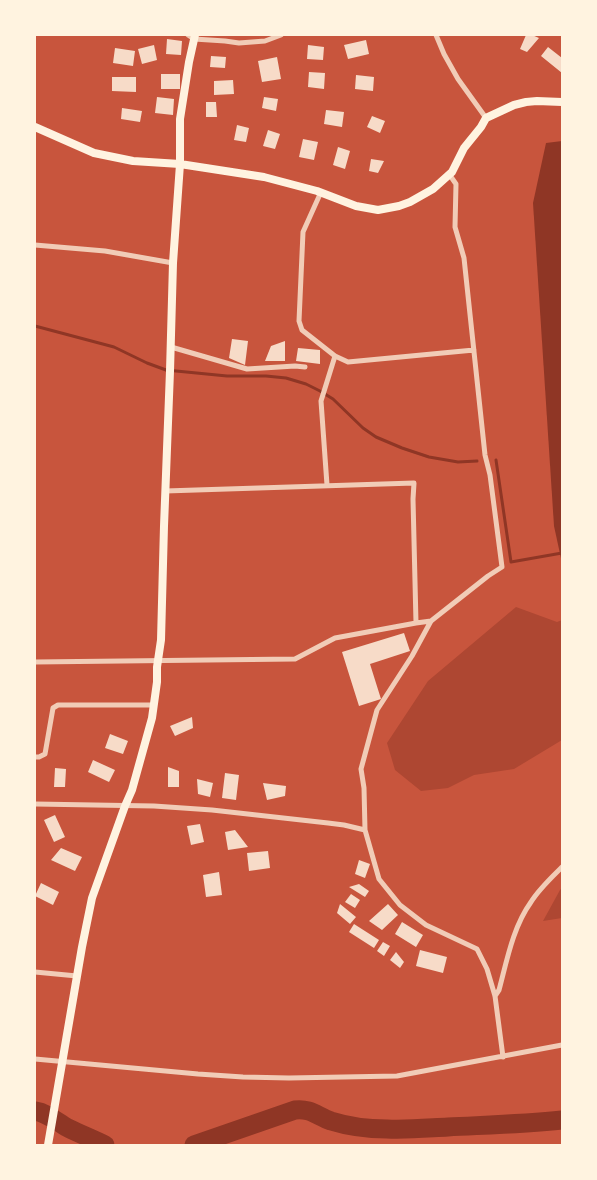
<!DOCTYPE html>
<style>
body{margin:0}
#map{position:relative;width:597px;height:1180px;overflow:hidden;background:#c8553d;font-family:Roboto,sans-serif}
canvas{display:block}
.frame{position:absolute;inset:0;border:36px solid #fff3e0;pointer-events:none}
</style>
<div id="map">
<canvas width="597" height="1180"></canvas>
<div class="frame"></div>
</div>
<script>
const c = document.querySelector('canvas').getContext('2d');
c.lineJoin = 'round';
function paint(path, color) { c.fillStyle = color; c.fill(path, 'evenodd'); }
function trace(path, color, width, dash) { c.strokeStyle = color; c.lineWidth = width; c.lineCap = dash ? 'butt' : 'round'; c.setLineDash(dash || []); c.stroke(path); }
paint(new Path2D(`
 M 516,607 L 557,622 L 562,620 L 562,740 L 514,769 L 474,775 L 448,788 L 421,791 L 395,770 L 387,743 L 428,681 Z
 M 562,888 L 562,918 L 543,921 L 560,890 Z`), '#ae4732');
paint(new Path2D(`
 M 562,141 L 562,563 L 554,526 L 533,203 L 546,143 Z`), '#8f3625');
trace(new Path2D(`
 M 35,326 L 114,347 L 147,363 L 166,370 L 227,376 L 266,376 L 286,378 L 306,384 L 320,391 L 333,399 L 363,428 L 376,437 L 402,448 L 429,457 L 458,462 L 477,461
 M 496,460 L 511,562 L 562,553`), '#8f3625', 3);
trace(new Path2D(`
 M 35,1111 C 48,1113 57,1122 68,1128 C 80,1134 93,1139 105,1145
 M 194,1145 L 295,1110 C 310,1108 317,1116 331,1121 C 347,1126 370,1129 387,1129 C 407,1130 428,1128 448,1127 C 486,1125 524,1124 562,1120`), '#8f3625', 19);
paint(new Path2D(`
 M 526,35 L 532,35 L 539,38 L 527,52 L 520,49 Z
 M 167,39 L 182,41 L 181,55 L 166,54 Z
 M 366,40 L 369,54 L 348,59 L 344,45 Z
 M 154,45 L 157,60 L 142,64 L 138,49 Z
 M 308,45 L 324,47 L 323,60 L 307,59 Z
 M 548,47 L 562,58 L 562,73 L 541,56 Z
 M 115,48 L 135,51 L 133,66 L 113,63 Z
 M 211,56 L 226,57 L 225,68 L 210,67 Z
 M 277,57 L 281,79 L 262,82 L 258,61 Z
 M 309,72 L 325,73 L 324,89 L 308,87 Z
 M 161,74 L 180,74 L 180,89 L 161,89 Z
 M 356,75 L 374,77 L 373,91 L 355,89 Z
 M 112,77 L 136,77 L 136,92 L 112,91 Z
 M 233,80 L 234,94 L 214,95 L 214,81 Z
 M 157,97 L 174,99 L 173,115 L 155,113 Z
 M 264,97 L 278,99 L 276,111 L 262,108 Z
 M 206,102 L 216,102 L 217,117 L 206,117 Z
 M 122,108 L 142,111 L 140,122 L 121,119 Z
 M 326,110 L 344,112 L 342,127 L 324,124 Z
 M 372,116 L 385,121 L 380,133 L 367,127 Z
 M 237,125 L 249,128 L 246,142 L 234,140 Z
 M 268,130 L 280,134 L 275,149 L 263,146 Z
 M 303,139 L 318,142 L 314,160 L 299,157 Z
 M 338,147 L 350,151 L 345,169 L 333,165 Z
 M 371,159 L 384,161 L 378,173 L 369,171 Z
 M 232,339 L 248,341 L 245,365 L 229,358 Z
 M 285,341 L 285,361 L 265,361 L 271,346 Z
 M 298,348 L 320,350 L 320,364 L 296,361 Z
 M 404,633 L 410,651 L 370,664 L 381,699 L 359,706 L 342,652 Z
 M 192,717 L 193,728 L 175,736 L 170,726 Z
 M 110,734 L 128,741 L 123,754 L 105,748 Z
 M 93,760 L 115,770 L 109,782 L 88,772 Z
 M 168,767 L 179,771 L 179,787 L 168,787 Z
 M 55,768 L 66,769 L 65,787 L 54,787 Z
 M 225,773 L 239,775 L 236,800 L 222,798 Z
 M 197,779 L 213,783 L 210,797 L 198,794 Z
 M 263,783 L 286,786 L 285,796 L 267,800 Z
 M 55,815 L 65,837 L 54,842 L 44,820 Z
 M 200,824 L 204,842 L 191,845 L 187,826 Z
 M 235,830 L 248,847 L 228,850 L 225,832 Z
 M 61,848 L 82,857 L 75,871 L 51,860 Z
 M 268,851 L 270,868 L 249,871 L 247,853 Z
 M 359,860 L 370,864 L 365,878 L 355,874 Z
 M 219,872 L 222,895 L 206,897 L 203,875 Z
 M 41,883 L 59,892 L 53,905 L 35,896 Z
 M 359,884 L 369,891 L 365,897 L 349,887 Z
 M 351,894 L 360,900 L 355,908 L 345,902 Z
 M 340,904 L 356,917 L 350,924 L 337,913 Z
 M 388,904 L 398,915 L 382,930 L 369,921 Z
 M 402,922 L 423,935 L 416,947 L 395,934 Z
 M 354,924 L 379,940 L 374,948 L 349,932 Z
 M 383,942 L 390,946 L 384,956 L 377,951 Z
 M 420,950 L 447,957 L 443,973 L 416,966 Z
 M 396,952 L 404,962 L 400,968 L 390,960 Z`), '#f7dbc8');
trace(new Path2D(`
 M 188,35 L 194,39 L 225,41 L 239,43 L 265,41 L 281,35
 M 436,35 L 444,54 L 458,79 L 486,118
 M 321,192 L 303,232 L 299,321 L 302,330 L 335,356 L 348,362 L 474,350
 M 35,245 L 105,251 L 173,263
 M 171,347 L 247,369 L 295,366 L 305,367
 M 327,485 L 321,401 L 335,356
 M 165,491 L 414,483 L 413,499 L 416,623 L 431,621
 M 35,662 L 295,659 L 335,638 L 416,623
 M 35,757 L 39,757 L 45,754 L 53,708 L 58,705 L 154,705
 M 35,804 L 154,806 L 212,810 L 328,823 L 344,825 L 365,830 L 379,879 L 400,905 L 426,925 L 477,949 L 487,969 L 495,996 L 503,1057
 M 365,830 L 364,788 L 361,769 L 377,710 L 412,656 L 431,621 L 488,576 L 502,567 L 490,475 L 485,455 L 464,258 L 455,227 L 456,184 L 449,174
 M 35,972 L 77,976
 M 495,996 L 499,990 C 507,960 513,927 531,902 C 539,889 551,878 562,867
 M 35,1059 L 198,1074 L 243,1077 L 289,1078 L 397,1076 L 562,1045`), '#f1ccb7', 5);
trace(new Path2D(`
 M 35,127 L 94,153 L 133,161 L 180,164 L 264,177 L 317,191 L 356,206 L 378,210 L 399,206 L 410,202 L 433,189 L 452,172 L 464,148 L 481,127 L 486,118 L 514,105 L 526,102 L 537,101 L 562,102
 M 48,1145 L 82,947 L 92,898 L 125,806 L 132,790 L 152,718 L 157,682 L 157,667 L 161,640 L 164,526 L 170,371 L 173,263 L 180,164 L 180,119 L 189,62 L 195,35`), '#fff3e0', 8);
</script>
